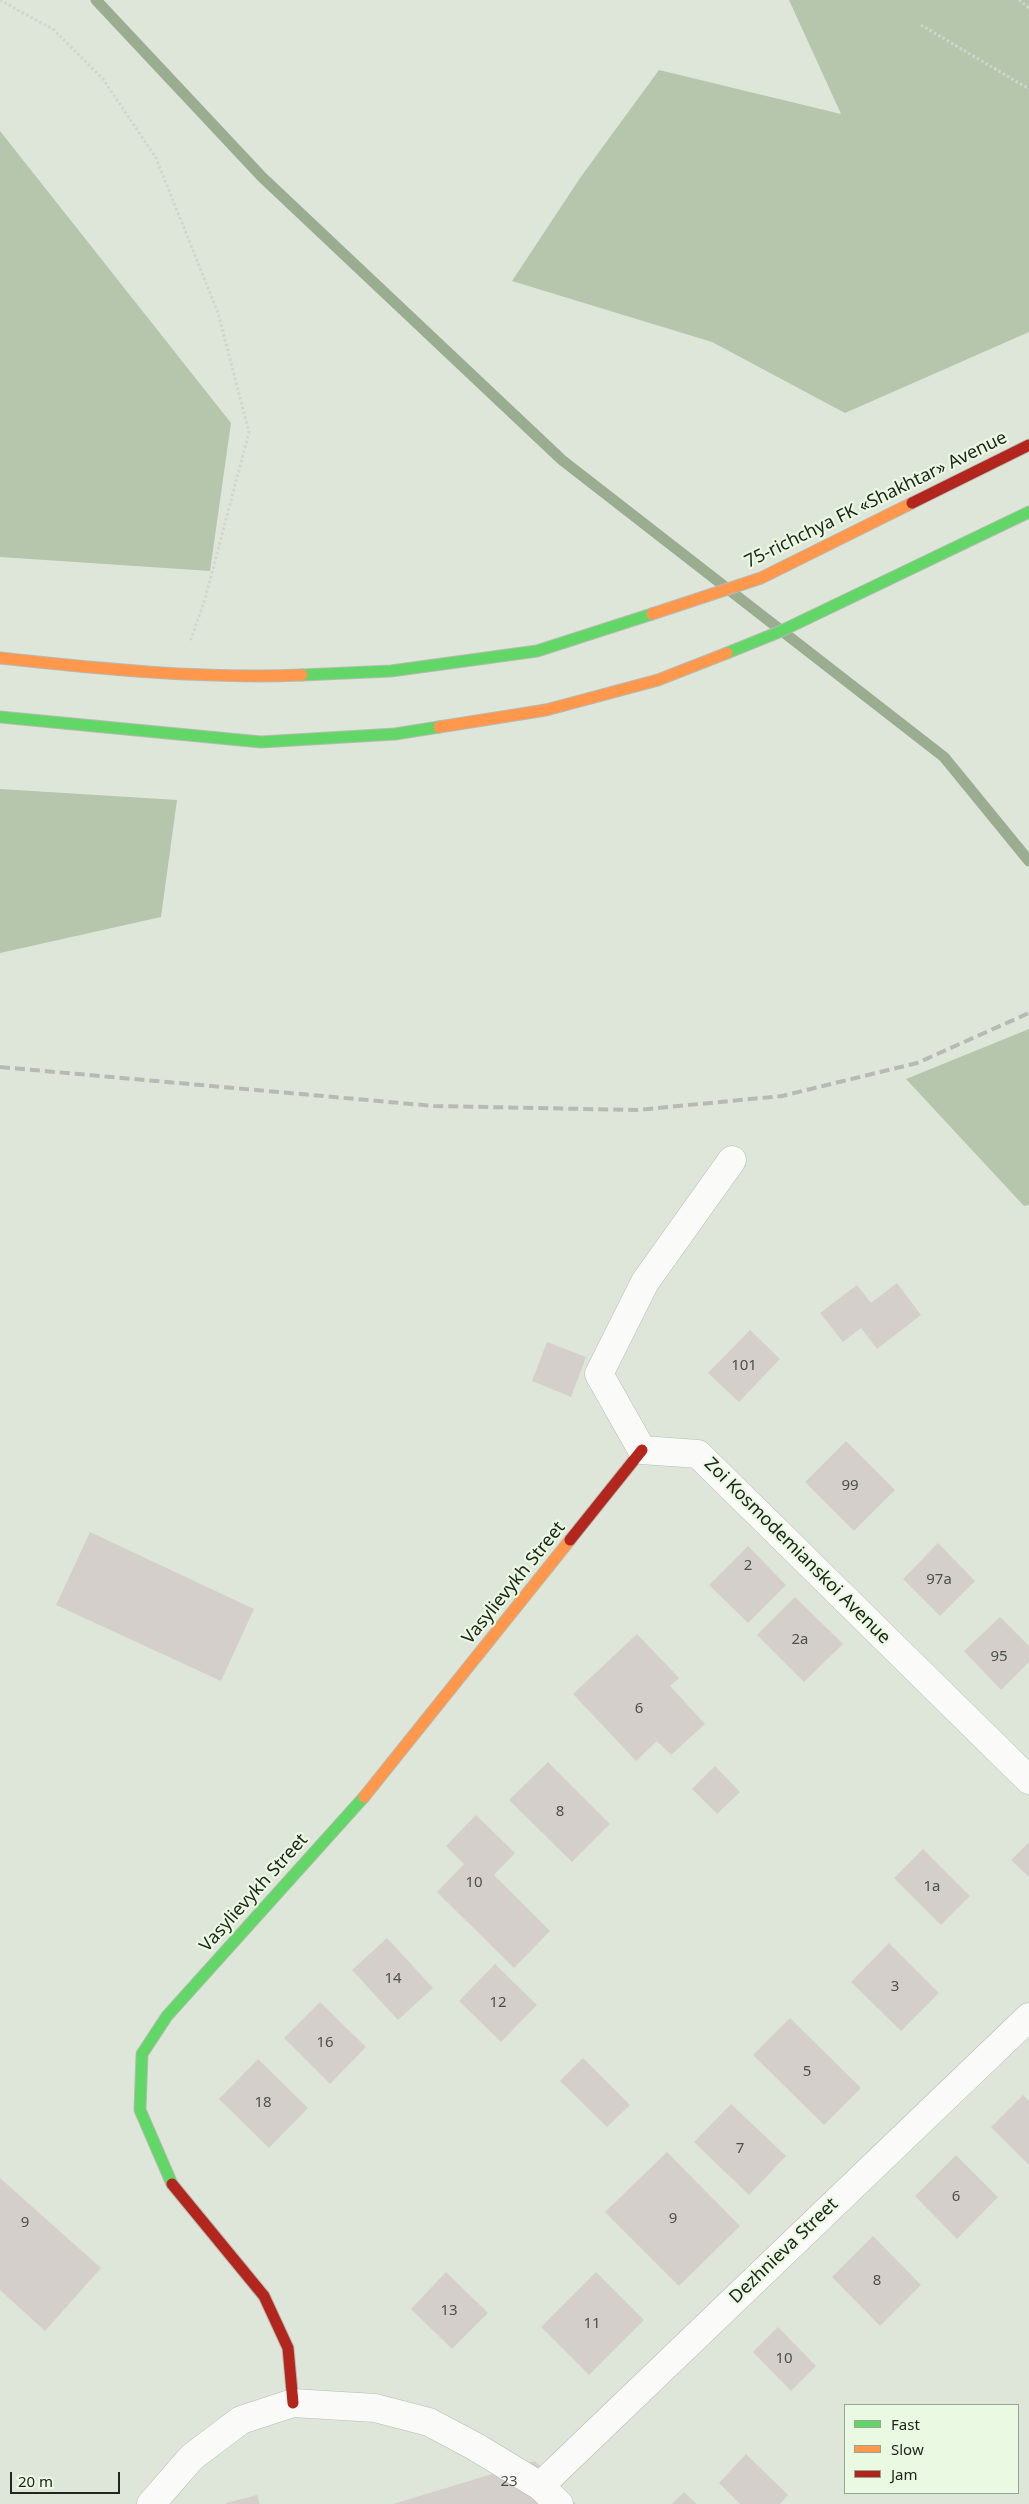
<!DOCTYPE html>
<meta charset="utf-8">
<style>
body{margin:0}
#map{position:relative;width:1029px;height:2504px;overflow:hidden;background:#dee6da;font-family:"Noto Sans",sans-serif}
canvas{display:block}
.legend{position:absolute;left:844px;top:2404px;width:175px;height:90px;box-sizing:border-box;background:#eaf9e1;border:1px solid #99a593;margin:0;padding:6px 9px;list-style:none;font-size:15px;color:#20261d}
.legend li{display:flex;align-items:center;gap:10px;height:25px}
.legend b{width:25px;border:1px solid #99a593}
.scale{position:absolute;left:10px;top:2472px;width:110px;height:22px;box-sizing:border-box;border:2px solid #20261d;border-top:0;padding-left:6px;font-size:15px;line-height:18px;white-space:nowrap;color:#20261d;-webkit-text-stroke:4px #eaf9e1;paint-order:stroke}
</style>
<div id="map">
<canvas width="1029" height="2504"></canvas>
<ul class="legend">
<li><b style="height:6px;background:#63d668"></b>Fast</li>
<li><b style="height:6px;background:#ff974d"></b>Slow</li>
<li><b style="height:6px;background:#b3261e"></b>Jam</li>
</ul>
<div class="scale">20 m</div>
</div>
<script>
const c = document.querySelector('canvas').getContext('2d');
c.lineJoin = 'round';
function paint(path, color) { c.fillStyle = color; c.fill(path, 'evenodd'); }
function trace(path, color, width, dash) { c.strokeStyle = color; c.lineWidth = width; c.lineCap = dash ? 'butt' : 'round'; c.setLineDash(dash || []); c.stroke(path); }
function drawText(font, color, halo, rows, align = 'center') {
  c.font = font + ' "Noto Sans",sans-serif'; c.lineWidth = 4.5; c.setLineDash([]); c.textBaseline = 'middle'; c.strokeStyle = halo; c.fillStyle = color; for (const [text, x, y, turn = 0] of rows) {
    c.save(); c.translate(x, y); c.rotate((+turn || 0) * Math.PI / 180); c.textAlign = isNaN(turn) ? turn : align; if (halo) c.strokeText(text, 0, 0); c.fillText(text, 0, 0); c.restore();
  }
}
paint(new Path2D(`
 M 789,0 L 1029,0 L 1029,332 L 845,413 L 712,342 L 512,281 L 580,178 L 659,70 L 841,114 Z
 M 0,131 L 231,423 L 210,571 L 0,557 Z
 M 0,789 L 177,800 L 161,917 L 0,953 Z
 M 1029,1029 L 1029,1205 L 1024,1206 L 906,1079 Z`), '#b5c6ac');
trace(new Path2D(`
 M 96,0 L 262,177 L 562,460 L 944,757 L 1029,861`), '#9bad90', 11);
paint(new Path2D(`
 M 897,1283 L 921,1315 L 877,1349 L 861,1328 L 843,1342 L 820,1313 L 857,1285 L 871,1303 Z
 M 750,1330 L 780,1359 L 739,1402 L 708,1373 Z
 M 547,1342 L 586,1357 L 571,1397 L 532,1381 Z
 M 846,1441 L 895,1490 L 854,1531 L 805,1482 Z
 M 90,1532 L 254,1609 L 221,1681 L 56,1605 Z
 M 938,1543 L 975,1581 L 940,1616 L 903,1579 Z
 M 748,1546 L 786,1585 L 748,1623 L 709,1585 Z
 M 795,1597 L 843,1644 L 804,1682 L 757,1635 Z
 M 1000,1617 L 1029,1646 L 1029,1662 L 1001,1690 L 964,1651 Z
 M 637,1634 L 679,1678 L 670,1686 L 705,1724 L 671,1755 L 657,1741 L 636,1761 L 573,1694 Z
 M 548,1762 L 610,1824 L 572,1862 L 509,1800 Z
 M 715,1766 L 740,1792 L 717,1814 L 692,1789 Z
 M 476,1815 L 515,1853 L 494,1875 L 550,1931 L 514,1968 L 437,1892 L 464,1864 L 446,1846 Z
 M 1029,1842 L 1029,1877 L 1011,1860 Z
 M 923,1849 L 970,1896 L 941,1925 L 894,1878 Z
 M 387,1938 L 433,1988 L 398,2020 L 352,1970 Z
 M 889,1943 L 939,1993 L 901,2031 L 851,1982 Z
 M 495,1964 L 537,2005 L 501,2042 L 459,2001 Z
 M 320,2002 L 366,2047 L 330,2084 L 284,2038 Z
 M 790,2018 L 861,2088 L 824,2125 L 753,2055 Z
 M 583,2058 L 630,2105 L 607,2127 L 560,2081 Z
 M 258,2059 L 308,2108 L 269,2148 L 219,2099 Z
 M 1023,2095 L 1029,2101 L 1029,2165 L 991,2127 Z
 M 731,2104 L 786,2156 L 749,2195 L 694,2142 Z
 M 667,2152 L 740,2226 L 679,2286 L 605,2212 Z
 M 956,2155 L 998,2197 L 957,2239 L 915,2196 Z
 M 0,2178 L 101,2268 L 45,2331 L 0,2290 Z
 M 873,2236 L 921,2285 L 880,2326 L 832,2277 Z
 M 446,2272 L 488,2313 L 452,2349 L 411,2309 Z
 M 596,2272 L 644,2320 L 589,2375 L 541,2327 Z
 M 778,2327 L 816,2366 L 791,2391 L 753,2352 Z
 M 746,2454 L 788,2495 L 780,2504 L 740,2504 L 719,2483 Z
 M 535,2461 L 576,2504 L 393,2504 Z
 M 684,2492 L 697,2504 L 672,2504 Z
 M 257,2495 L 260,2504 L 226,2504 L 226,2503 Z`), '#d5cfcb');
const street = new Path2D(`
 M 732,1160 L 645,1282 L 599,1374 L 642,1450 L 698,1454 L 1029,1780
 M 540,2486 L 1029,2017
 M 151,2504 L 192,2457 L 241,2420 L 293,2403 L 375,2408 L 429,2422 L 476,2447 L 540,2486 L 559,2504`);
const fast = new Path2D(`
 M 727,653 L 779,632 L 1029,512
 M 302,675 L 391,671 L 537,651 L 652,614
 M 0,717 L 261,742 L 395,734 L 439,727
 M 172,2184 L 140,2110 L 142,2054 L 167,2016 L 364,1797`);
const slow = new Path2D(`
 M 652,614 L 761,578 L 912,503
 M 0,658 C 101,669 201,679 302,675
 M 439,727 L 546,710 L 658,680 L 727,653
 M 364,1797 L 570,1540`);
const jam = new Path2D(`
 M 912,503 L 1029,445
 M 570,1540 L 642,1450
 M 172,2184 L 264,2296 L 288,2348 L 293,2403`);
trace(street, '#b5bbb1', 29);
trace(fast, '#b5bbb1', 13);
trace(slow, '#b5bbb1', 13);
trace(jam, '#b5bbb1', 13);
trace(new Path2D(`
 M 0,0 L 54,30 L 103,79 L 156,158 L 218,313 L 249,432 L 205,599 L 190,642
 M 1019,0 L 1029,8
 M 921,25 L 1029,89`), '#d1d4d0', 3, [2.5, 2.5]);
trace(street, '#fafbf9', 28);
trace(fast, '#63d668', 11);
trace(slow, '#ff974d', 11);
trace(jam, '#b3261e', 11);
trace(new Path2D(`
 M 0,1067 L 434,1106 L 637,1110 L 782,1096 L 917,1063 L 1029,1013`), '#b7b9b6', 4, [10, 5]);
drawText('15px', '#4d5048', null, [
 ["101",744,1366],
 ["99",850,1486],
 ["2",748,1566],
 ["97а",939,1580],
 ["2а",800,1640],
 ["95",999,1657],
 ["6",639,1709],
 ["8",560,1812],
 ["10",474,1883],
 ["1а",932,1887],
 ["14",393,1979],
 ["3",895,1987],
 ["12",498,2003],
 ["16",325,2043],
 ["5",807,2072],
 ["18",263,2103],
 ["7",740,2149],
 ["6",956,2197],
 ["9",673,2219],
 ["9",25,2223],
 ["8",877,2281],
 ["13",449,2311],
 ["11",592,2324],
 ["10",784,2359],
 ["23",509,2482]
]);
drawText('18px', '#20261d', '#eaf9e1', [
 ["75-richchya FK «Shakhtar» Avenue",876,500,-26],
 ["Zoi Kosmodemianskoi Avenue",797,1551,45],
 ["Vasylievykh Street",514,1583,-51],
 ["Vasylievykh Street",254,1893,-48],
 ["Dezhnieva Street",784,2251,-44]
]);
</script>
